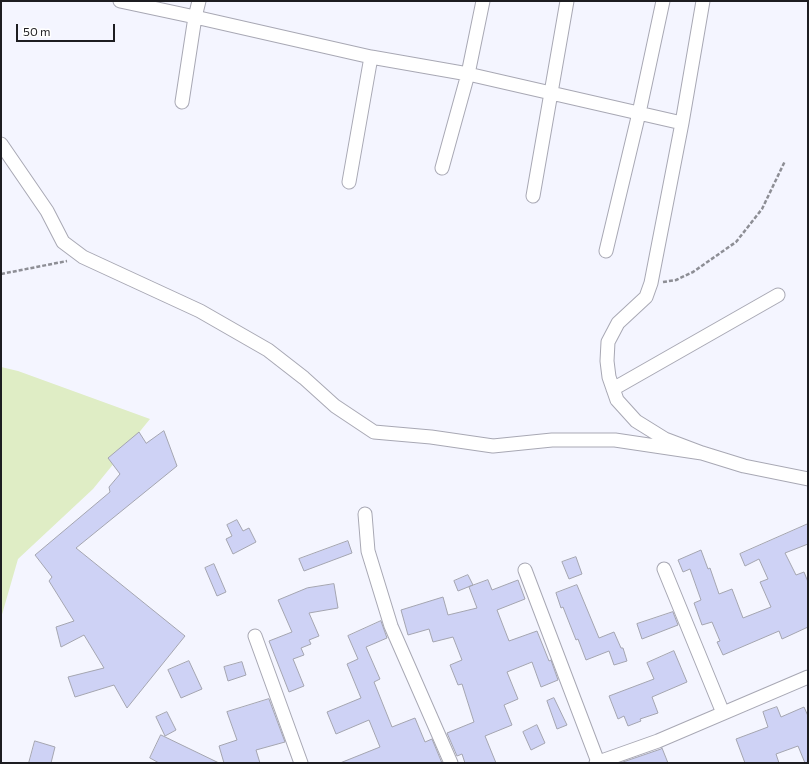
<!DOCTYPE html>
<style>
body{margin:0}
#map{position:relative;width:809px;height:764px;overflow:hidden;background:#f4f5ff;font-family:Commissioner,sans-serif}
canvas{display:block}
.frame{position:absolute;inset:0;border:2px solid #1d1d21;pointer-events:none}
.scale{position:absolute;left:16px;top:24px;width:99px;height:18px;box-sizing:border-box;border:2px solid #1d1d21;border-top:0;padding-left:5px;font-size:12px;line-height:14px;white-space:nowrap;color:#1d1d21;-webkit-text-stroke:3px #fff;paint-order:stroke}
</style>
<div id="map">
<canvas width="809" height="764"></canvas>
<div class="frame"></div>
<div class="scale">50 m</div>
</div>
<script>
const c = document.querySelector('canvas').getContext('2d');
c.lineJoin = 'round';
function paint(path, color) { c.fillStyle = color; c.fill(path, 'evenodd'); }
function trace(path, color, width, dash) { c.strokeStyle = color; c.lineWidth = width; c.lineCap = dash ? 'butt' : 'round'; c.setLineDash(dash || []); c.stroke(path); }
paint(new Path2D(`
 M 1,367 L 18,371 L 150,419 L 93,489 L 18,559 L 1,618 Z`), '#dfedc5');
const building = new Path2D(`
 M 164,431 L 177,466 L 76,548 L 185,636 L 127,708 L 114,685 L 75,697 L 68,677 L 104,668 L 84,635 L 61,647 L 56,627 L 74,621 L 49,581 L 52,577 L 35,555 L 110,492 L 109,487 L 120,474 L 108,458 L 139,432 L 146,443 Z
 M 237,520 L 243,531 L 249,528 L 256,542 L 233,554 L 226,539 L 232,536 L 227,525 Z
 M 808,524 L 808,544 L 785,553 L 796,575 L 804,572 L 808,582 L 808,627 L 782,639 L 779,631 L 723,655 L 717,642 L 720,641 L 712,622 L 702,625 L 694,603 L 701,600 L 690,569 L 683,572 L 678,560 L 701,550 L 708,569 L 710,568 L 719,594 L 732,589 L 743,618 L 771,607 L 760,582 L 768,579 L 759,559 L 745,566 L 740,554 Z
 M 348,541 L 352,553 L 304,571 L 299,559 Z
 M 576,557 L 582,574 L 569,579 L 562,562 Z
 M 214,564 L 226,592 L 217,596 L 205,568 Z
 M 468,575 L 473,585 L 458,591 L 454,581 Z
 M 488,580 L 492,590 L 518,580 L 525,599 L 497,610 L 509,641 L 537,631 L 549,661 L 551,660 L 558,680 L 541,687 L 532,662 L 507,672 L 518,699 L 504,705 L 512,725 L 485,736 L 496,763 L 465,763 L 462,754 L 457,756 L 447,733 L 474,722 L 462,684 L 458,685 L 450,665 L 462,660 L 453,637 L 433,642 L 429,629 L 408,635 L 401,610 L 443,597 L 448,615 L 477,608 L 469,587 Z
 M 334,584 L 338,608 L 309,613 L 319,636 L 309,640 L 311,644 L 301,648 L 304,655 L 293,659 L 304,686 L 289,692 L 269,641 L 292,632 L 278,600 L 307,588 Z
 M 577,585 L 599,638 L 614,632 L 621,648 L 623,648 L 627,661 L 614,665 L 609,651 L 586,660 L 578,639 L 576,640 L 563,607 L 561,608 L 556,593 Z
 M 673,612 L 678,625 L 642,639 L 637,624 Z
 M 381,621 L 387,638 L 366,647 L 380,679 L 374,682 L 392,727 L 415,718 L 425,742 L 432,739 L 442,763 L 340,763 L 380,747 L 369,720 L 336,734 L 327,712 L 361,698 L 347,664 L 358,659 L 348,636 Z
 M 674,651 L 687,682 L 652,697 L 658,713 L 640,719 L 641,721 L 628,726 L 624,716 L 618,719 L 609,696 L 654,679 L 647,663 Z
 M 189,661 L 202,689 L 181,698 L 168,670 Z
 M 242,662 L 246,675 L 228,681 L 224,667 Z
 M 554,698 L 567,725 L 557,729 L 547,701 Z
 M 269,699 L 285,742 L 256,750 L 260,763 L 224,763 L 219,746 L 237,740 L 227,712 Z
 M 777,707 L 781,717 L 804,707 L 808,716 L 808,763 L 805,763 L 798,746 L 776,754 L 779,763 L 745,763 L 736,739 L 768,727 L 763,712 Z
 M 167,712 L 176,730 L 165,736 L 156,717 Z
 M 537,725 L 545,743 L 531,750 L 523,732 Z
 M 161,735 L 219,763 L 159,763 L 150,758 Z
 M 35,741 L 55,747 L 51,763 L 29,763 Z
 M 662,748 L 668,763 L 620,763 L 661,749 Z`);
paint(building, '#ced2f5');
trace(building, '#a4a5b0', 1);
const minor = new Path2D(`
 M 120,1 L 195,17 L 371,57 L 468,74 L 682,123
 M 703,1 L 682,123 L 651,283 L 646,297 L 618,323 L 608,342 L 607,361 L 609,377 L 617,400 L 636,421 L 665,439 L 702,453 L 744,466 L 808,479
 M 182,102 L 195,17 L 199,1
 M 1,144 L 47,211 L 63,242 L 83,257 L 200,311 L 268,350 L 304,378 L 335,406 L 374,432 L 431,437 L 493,446 L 552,440 L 615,440 L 702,453
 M 442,168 L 468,74 L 483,1
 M 349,182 L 371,57
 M 533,196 L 567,1
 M 606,251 L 639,113 L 663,1
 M 613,389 L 778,295
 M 365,514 L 368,551 L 391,626 L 451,763
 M 664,569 L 723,713
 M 525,570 L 598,762
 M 255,636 L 301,763
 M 596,763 L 658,741 L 808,677`);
trace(minor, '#a8a8b4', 15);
trace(new Path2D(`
 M 1,274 L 67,261
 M 663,282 L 676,280 L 693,272 L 736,242 L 762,209 L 785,161`), '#8d8e95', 2.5, [4, 2]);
trace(minor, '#fff', 13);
</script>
